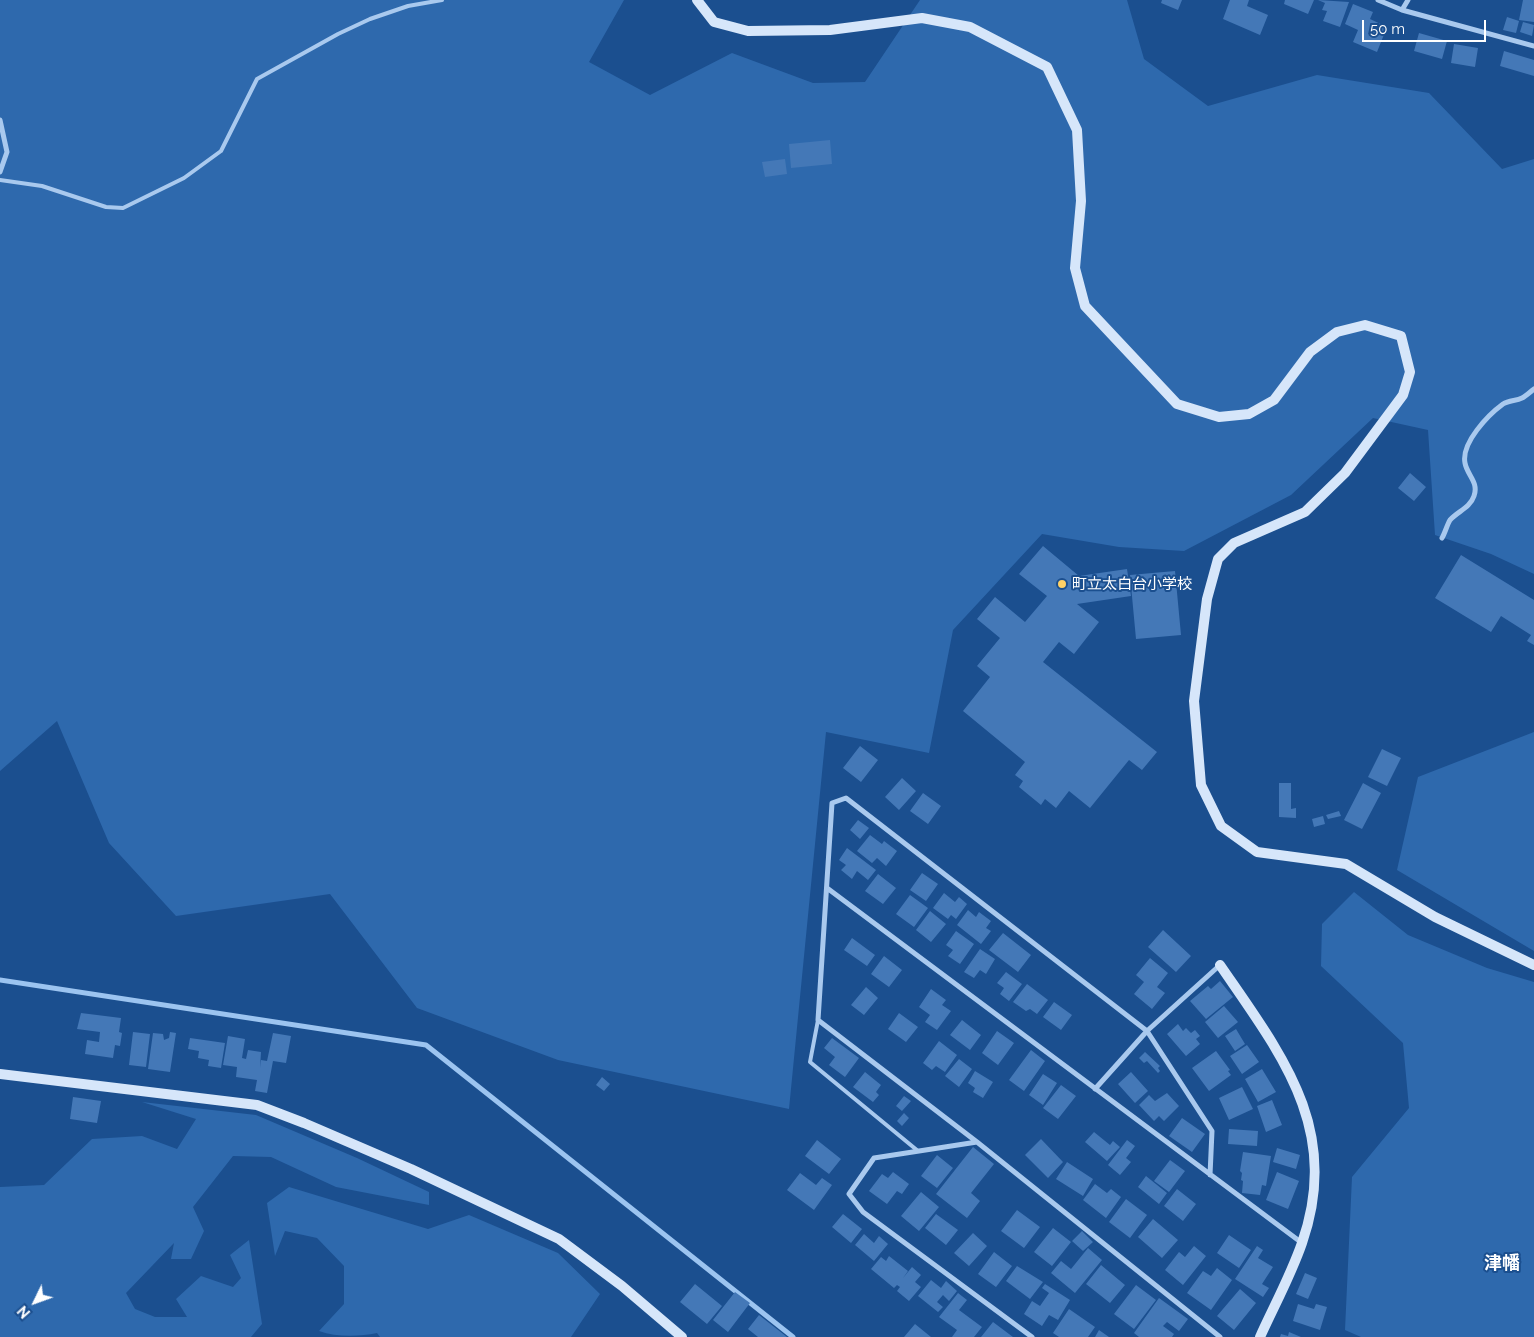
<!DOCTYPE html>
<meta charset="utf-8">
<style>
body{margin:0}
#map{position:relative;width:1534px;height:1337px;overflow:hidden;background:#1b4f8f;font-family:Raleway,sans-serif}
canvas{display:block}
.north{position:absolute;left:10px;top:1277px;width:50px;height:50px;-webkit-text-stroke:4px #1b4f8f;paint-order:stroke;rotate:228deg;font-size:14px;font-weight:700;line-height:20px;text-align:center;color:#fff}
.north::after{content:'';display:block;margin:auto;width:18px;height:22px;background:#fff;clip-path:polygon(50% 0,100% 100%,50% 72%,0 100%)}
.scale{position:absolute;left:1362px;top:20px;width:124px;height:22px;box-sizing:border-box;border:2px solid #fff;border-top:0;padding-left:6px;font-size:15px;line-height:18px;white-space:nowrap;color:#fff;-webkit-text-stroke:4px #1b4f8f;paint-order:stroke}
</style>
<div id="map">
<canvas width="1534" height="1337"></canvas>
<div class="north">N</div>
<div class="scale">50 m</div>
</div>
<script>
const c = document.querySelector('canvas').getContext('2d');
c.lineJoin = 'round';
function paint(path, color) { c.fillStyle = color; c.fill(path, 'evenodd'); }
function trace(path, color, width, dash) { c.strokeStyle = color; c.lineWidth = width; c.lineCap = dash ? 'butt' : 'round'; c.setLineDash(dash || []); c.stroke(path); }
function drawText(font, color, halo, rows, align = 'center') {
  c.font = font + ' Raleway,"Noto Sans JP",sans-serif'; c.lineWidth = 4; c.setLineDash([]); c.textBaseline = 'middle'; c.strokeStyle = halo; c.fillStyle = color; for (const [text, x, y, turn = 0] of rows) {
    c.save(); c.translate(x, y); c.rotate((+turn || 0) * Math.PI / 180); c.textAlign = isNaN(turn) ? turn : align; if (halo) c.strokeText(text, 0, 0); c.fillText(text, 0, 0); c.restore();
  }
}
paint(new Path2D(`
 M 0,0 L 624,0 L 589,62 L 650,95 L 732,53 L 813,83 L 865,82 L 920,0 L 1127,0 L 1144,59 L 1208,106 L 1317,75 L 1429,93 L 1502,169 L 1534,159 L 1534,574 L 1491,554 L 1435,535 L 1428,430 L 1373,418 L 1291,495 L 1184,551 L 1119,547 L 1042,534 L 953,630 L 929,753 L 826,732 L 789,1109 L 558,1060 L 417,1008 L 330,894 L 176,916 L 109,843 L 57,721 L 0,771 Z
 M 1534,732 L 1534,951 L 1397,870 L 1418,777 Z
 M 1354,892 L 1408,935 L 1487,968 L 1534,982 L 1534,1337 L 1361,1337 L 1345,1330 L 1352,1177 L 1409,1108 L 1403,1043 L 1321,966 L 1322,924 Z
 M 142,1102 L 256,1115 L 357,1158 L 429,1192 L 429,1205 L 336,1187 L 271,1157 L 233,1156 L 193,1207 L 204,1231 L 191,1259 L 171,1259 L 174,1243 L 126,1293 L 135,1309 L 155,1317 L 187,1317 L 176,1299 L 201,1276 L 233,1287 L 241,1278 L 230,1255 L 249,1240 L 262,1324 L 251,1337 L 0,1337 L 0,1187 L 44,1185 L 92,1139 L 142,1136 L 177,1149 L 196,1119 Z
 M 289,1187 L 428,1229 L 469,1215 L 558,1253 L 600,1294 L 571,1337 L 380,1337 L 377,1333 C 358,1337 336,1337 319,1331 L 344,1304 L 344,1266 L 317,1238 L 285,1231 L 275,1256 L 267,1203 Z`), '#2e69ad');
trace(new Path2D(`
 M 0,980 L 426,1045 L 793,1337`), '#9cc4f0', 5);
paint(new Path2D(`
 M 1162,0 L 1182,0 L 1178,10 L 1161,3 Z
 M 1230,0 L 1249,0 L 1247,6 L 1268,15 L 1260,35 L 1223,19 Z
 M 1285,0 L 1314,0 L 1308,14 L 1284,4 Z
 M 1318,0 L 1349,2 L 1340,27 L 1323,21 L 1327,11 L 1322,10 L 1325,3 Z
 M 1523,0 L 1534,0 L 1534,22 L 1519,20 Z
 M 1353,4 L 1373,12 L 1370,19 L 1387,27 L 1377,52 L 1353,42 L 1358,30 L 1345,24 Z
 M 1507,17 L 1519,21 L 1516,33 L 1503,30 Z
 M 1523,22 L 1534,25 L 1532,36 L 1520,32 Z
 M 1419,33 L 1447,41 L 1442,59 L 1414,51 Z
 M 1454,44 L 1478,48 L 1475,67 L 1451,63 Z
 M 1504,51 L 1534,60 L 1534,76 L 1500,66 Z
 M 830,140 L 832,164 L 791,168 L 789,144 Z
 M 785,159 L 787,174 L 765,177 L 762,162 Z
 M 1410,473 L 1426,487 L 1414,501 L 1398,488 Z
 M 1043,546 L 1079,576 L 1127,569 L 1131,596 L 1077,604 L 1099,622 L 1074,654 L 1059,642 L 1043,662 L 1157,752 L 1142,770 L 1129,760 L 1090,808 L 1069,791 L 1056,808 L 1045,799 L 1041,805 L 1019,787 L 1023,781 L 1015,775 L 1025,762 L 963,711 L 990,677 L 977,666 L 1000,638 L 977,619 L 995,597 L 1025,622 L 1047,596 L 1019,574 Z
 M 1461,555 L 1534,600 L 1534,645 L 1527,641 L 1531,635 L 1501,616 L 1491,632 L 1435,598 Z
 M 1175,571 L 1181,635 L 1136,639 L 1130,575 Z
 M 860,746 L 878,760 L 861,782 L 843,768 Z
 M 1382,749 L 1401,758 L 1387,786 L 1368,777 Z
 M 902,778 L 916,791 L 899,810 L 885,797 Z
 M 1279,783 L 1291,783 L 1291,809 L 1296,808 L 1296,818 L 1279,817 Z
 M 1363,783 L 1381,793 L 1362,829 L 1344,820 Z
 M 923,793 L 941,806 L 928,824 L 910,811 Z
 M 1339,811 L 1341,816 L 1328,819 L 1326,815 Z
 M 1323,816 L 1325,824 L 1314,827 L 1312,819 Z
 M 858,820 L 869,828 L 860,839 L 850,830 Z
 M 870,835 L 882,844 L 884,841 L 897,851 L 886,866 L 877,858 L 872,863 L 857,851 Z
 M 847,848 L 876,870 L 868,880 L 857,871 L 852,879 L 841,870 L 846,865 L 839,860 Z
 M 922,873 L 938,884 L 926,901 L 910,890 Z
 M 878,874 L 896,888 L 883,904 L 865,891 Z
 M 944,893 L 955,902 L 959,897 L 967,904 L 956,919 L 951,915 L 948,919 L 933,908 Z
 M 910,895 L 928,908 L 914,927 L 896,914 Z
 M 968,910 L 976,917 L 979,912 L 991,921 L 986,928 L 991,931 L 981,944 L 957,925 Z
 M 930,911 L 946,924 L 931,942 L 916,930 Z
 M 1163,930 L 1191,956 L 1176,972 L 1148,947 Z
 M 956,931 L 974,944 L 960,964 L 948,956 L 953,950 L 946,945 Z
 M 1003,933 L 1031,955 L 1018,972 L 989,950 Z
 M 852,938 L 875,955 L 867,966 L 844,950 Z
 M 980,949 L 995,959 L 986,974 L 980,970 L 974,978 L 964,972 Z
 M 884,956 L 902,970 L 889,987 L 871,974 Z
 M 1150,958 L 1168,973 L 1157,987 L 1165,993 L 1152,1009 L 1134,994 L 1144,982 L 1136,975 Z
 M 1006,972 L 1022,984 L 1009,1001 L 1000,994 L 1004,988 L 997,983 Z
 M 1220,981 L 1233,997 L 1206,1019 L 1190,1001 L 1208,986 L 1211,989 Z
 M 1027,984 L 1048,1000 L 1037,1014 L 1030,1009 L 1026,1011 L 1013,1002 Z
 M 866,987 L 878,998 L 864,1015 L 851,1005 Z
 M 931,989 L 946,1000 L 942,1005 L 951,1011 L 937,1030 L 925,1022 L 930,1015 L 919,1007 Z
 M 1054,1002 L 1072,1015 L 1061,1030 L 1043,1017 Z
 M 1224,1006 L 1238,1022 L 1218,1038 L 1205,1022 Z
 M 81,1013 L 121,1018 L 119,1032 L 122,1033 L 120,1046 L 115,1045 L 113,1058 L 85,1054 L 87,1040 L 99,1042 L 100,1032 L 77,1029 Z
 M 899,1013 L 918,1027 L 906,1042 L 888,1029 Z
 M 962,1020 L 981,1035 L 970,1050 L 950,1035 Z
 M 1178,1024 L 1183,1031 L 1186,1028 L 1191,1033 L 1195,1030 L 1200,1036 L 1196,1039 L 1200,1044 L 1186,1056 L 1167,1034 Z
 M 1236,1029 L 1245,1044 L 1235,1051 L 1225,1036 Z
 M 997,1031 L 1014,1043 L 998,1065 L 982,1053 Z
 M 133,1032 L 150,1034 L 146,1067 L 129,1065 Z
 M 170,1032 L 176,1033 L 170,1072 L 148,1069 L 153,1033 L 163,1034 L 164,1040 L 169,1038 Z
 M 273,1033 L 291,1036 L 286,1063 L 273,1061 L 267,1093 L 255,1091 L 257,1080 L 236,1077 L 237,1067 L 223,1065 L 228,1036 L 245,1039 L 242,1058 L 246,1059 L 248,1050 L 261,1052 L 260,1068 L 261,1060 L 267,1061 Z
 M 190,1038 L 225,1043 L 221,1068 L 208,1066 L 209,1060 L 198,1058 L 199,1051 L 188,1049 Z
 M 832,1038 L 859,1058 L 845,1077 L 829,1065 L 835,1057 L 824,1048 Z
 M 939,1041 L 957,1055 L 945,1072 L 936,1066 L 932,1070 L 923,1063 Z
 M 1247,1045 L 1259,1062 L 1242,1074 L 1230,1056 Z
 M 1031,1050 L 1045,1061 L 1024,1091 L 1009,1080 Z
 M 1216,1051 L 1230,1070 L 1228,1071 L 1231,1075 L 1209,1091 L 1192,1068 Z
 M 1145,1052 L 1160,1066 L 1158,1068 L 1160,1071 L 1158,1073 L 1147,1061 L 1144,1063 L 1139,1058 Z
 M 959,1059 L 972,1069 L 959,1087 L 945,1076 Z
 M 1262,1069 L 1276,1092 L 1258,1102 L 1245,1079 Z
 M 975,1071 L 993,1082 L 983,1098 L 973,1092 L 975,1088 L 968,1083 Z
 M 865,1072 L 881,1085 L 876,1092 L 879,1095 L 873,1102 L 853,1087 Z
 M 1131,1072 L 1148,1091 L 1135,1103 L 1118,1084 Z
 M 1043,1074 L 1057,1083 L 1043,1105 L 1029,1095 Z
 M 602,1077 L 610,1084 L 604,1091 L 596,1085 Z
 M 1061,1085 L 1076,1096 L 1058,1119 L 1043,1108 Z
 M 1242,1087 L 1253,1109 L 1229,1120 L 1219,1098 Z
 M 1167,1093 L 1179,1106 L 1164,1121 L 1159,1116 L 1154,1121 L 1139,1105 L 1149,1095 L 1155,1101 Z
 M 904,1096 L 911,1101 L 902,1111 L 896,1106 Z
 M 73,1097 L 101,1101 L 97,1123 L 70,1119 Z
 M 1272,1100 L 1282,1125 L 1266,1132 L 1257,1106 Z
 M 904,1113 L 909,1118 L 902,1126 L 897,1121 Z
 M 1182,1118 L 1205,1134 L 1192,1152 L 1169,1136 Z
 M 1229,1129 L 1258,1131 L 1257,1146 L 1228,1144 Z
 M 1094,1132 L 1110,1145 L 1113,1141 L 1120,1147 L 1107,1161 L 1085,1142 Z
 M 1041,1139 L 1063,1162 L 1048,1178 L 1025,1155 Z
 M 817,1140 L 841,1159 L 829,1174 L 805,1156 Z
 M 1127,1140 L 1135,1146 L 1126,1158 L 1131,1162 L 1120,1175 L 1108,1165 Z
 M 973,1147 L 994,1164 L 971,1193 L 980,1201 L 967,1218 L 936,1194 Z
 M 1277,1148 L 1300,1155 L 1296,1169 L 1273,1162 Z
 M 1243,1152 L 1271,1156 L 1266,1186 L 1262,1185 L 1260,1195 L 1242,1193 L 1243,1181 L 1241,1180 L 1242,1173 L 1240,1171 Z
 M 937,1155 L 953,1168 L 937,1188 L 921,1176 Z
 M 1170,1160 L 1185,1171 L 1169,1192 L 1154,1181 Z
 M 1067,1162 L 1093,1179 L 1083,1196 L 1056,1179 Z
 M 893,1172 L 909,1184 L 902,1194 L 897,1191 L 887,1204 L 869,1191 L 882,1174 L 888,1178 Z
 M 1277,1172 L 1299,1181 L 1288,1209 L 1266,1200 Z
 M 800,1173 L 816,1185 L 822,1178 L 832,1185 L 814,1210 L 787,1190 Z
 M 1146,1176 L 1167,1193 L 1159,1204 L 1138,1187 Z
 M 1095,1184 L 1107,1193 L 1111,1189 L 1121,1197 L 1106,1218 L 1083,1200 Z
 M 1177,1189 L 1196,1204 L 1183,1221 L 1164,1206 Z
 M 921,1192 L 939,1207 L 919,1231 L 901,1216 Z
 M 1126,1199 L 1147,1215 L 1130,1238 L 1109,1222 Z
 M 1017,1210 L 1040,1227 L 1024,1248 L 1001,1231 Z
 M 843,1214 L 862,1229 L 851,1243 L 832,1227 Z
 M 936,1214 L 958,1230 L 946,1245 L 925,1228 Z
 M 1153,1219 L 1178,1240 L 1162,1258 L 1138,1237 Z
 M 1053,1228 L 1071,1242 L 1052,1266 L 1034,1252 Z
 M 1082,1231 L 1093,1242 L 1083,1251 L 1072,1241 Z
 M 973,1233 L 987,1246 L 969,1266 L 954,1253 Z
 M 864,1234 L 874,1243 L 879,1236 L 888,1244 L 874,1261 L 855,1245 Z
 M 1229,1235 L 1251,1250 L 1239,1268 L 1217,1253 Z
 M 1194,1246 L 1206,1256 L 1183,1285 L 1165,1270 L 1179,1252 L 1185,1257 Z
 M 1257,1246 L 1263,1250 L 1258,1258 L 1273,1267 L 1262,1284 L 1269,1288 L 1263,1297 L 1235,1279 Z
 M 1088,1248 L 1102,1260 L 1075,1293 L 1051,1273 L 1061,1261 L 1071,1269 Z
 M 994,1252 L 1012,1266 L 996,1287 L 978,1274 Z
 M 889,1256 L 908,1271 L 903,1278 L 912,1267 L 921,1275 L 915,1282 L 921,1287 L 909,1301 L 897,1291 L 900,1287 L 897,1285 L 894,1288 L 871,1269 L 881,1257 L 886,1261 Z
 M 1101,1265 L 1125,1285 L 1110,1303 L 1086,1284 Z
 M 1017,1266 L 1043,1282 L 1030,1299 L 1006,1281 Z
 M 1217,1268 L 1232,1280 L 1211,1310 L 1187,1293 L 1203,1271 L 1211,1276 Z
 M 1305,1273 L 1317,1278 L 1308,1299 L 1296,1294 Z
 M 931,1280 L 941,1288 L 946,1281 L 957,1291 L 949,1301 L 943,1295 L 937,1302 L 943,1307 L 938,1312 L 918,1296 Z
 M 695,1284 L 722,1306 L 707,1324 L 680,1302 Z
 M 1045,1284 L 1070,1300 L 1058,1320 L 1049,1315 L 1042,1326 L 1024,1314 L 1032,1301 L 1040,1306 L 1049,1293 L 1042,1288 Z
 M 1136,1285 L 1156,1300 L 1134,1329 L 1114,1314 Z
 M 1240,1289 L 1256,1303 L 1234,1330 L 1217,1316 Z
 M 735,1292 L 750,1303 L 728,1332 L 713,1320 Z
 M 958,1293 L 967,1300 L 959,1310 L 982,1327 L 974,1337 L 952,1337 L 957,1330 L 939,1317 Z
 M 1159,1298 L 1188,1319 L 1179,1331 L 1167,1322 L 1163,1326 L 1174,1334 L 1172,1337 L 1139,1337 L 1134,1333 Z
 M 1298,1304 L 1314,1309 L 1316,1304 L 1327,1307 L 1320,1330 L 1293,1321 Z
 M 1069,1309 L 1095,1327 L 1088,1337 L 1059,1337 L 1053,1333 Z
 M 759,1315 L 787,1337 L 758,1337 L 748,1329 Z
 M 993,1322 L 1013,1337 L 981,1337 Z
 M 915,1324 L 931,1337 L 904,1337 Z
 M 1099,1330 L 1109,1337 L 1095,1337 Z
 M 1289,1332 L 1301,1337 L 1280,1337 L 1281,1334 L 1288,1336 Z`), '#4478b7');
trace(new Path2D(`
 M 0,180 L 42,186 L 106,207 L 123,208 L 184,178 L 221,151 L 257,79 L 338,34 L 370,19 L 408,6 L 442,0
 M 818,1020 L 810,1062 L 918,1151`), '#a9c9ee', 4);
trace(new Path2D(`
 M 1378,0 L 1402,10 L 1534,46
 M 1402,10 L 1408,0
 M 0,120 L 7,152 L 0,172
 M 1442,538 C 1445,533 1447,525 1450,520 C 1458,511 1470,508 1474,496 C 1479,482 1467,475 1465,463 C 1461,443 1488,415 1503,404 C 1509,400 1516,401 1522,398 C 1526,396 1530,392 1534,389
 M 827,888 L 1302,1243
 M 1095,1089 L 1147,1031 L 1220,965
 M 977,1142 L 818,1020 L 832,803 L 846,798 L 1147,1031 L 1212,1131 L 1210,1175
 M 1032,1337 L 863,1212 L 849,1194 L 874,1158 L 977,1142 L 1220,1337`), '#a9c9ee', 5);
trace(new Path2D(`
 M 697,0 L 714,22 L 748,31 L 830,30 L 922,18 L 970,27 L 1047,67 L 1077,130 L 1081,201 L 1075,268 L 1085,306 L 1177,404 L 1219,417 L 1249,414 L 1274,400 L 1310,352 L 1337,332 L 1365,325 L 1401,336 L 1410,372 L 1403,395 L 1345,473 L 1305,512 L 1234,543 L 1218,559 L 1207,599 L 1194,701 L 1201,785 L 1221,826 L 1257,852 L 1346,864 L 1435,917 L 1534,965
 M 1220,965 C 1281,1054 1342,1129 1302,1243 C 1291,1275 1274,1306 1260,1337
 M 0,1074 L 257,1105 L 304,1123 L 411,1169 L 559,1239 L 622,1286 L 682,1337`), '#d6e6fa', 10);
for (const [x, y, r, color] of [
 [1062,584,5,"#ffd166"]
]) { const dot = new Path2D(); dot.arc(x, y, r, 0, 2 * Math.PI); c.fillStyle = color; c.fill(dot); trace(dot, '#1b4f8f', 2); }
drawText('15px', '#fff', '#1b4f8f', [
 ["町立太白台小学校",1072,584]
], 'left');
drawText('bold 18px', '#fff', '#1b4f8f', [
 ["津幡",1502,1264]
]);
</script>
